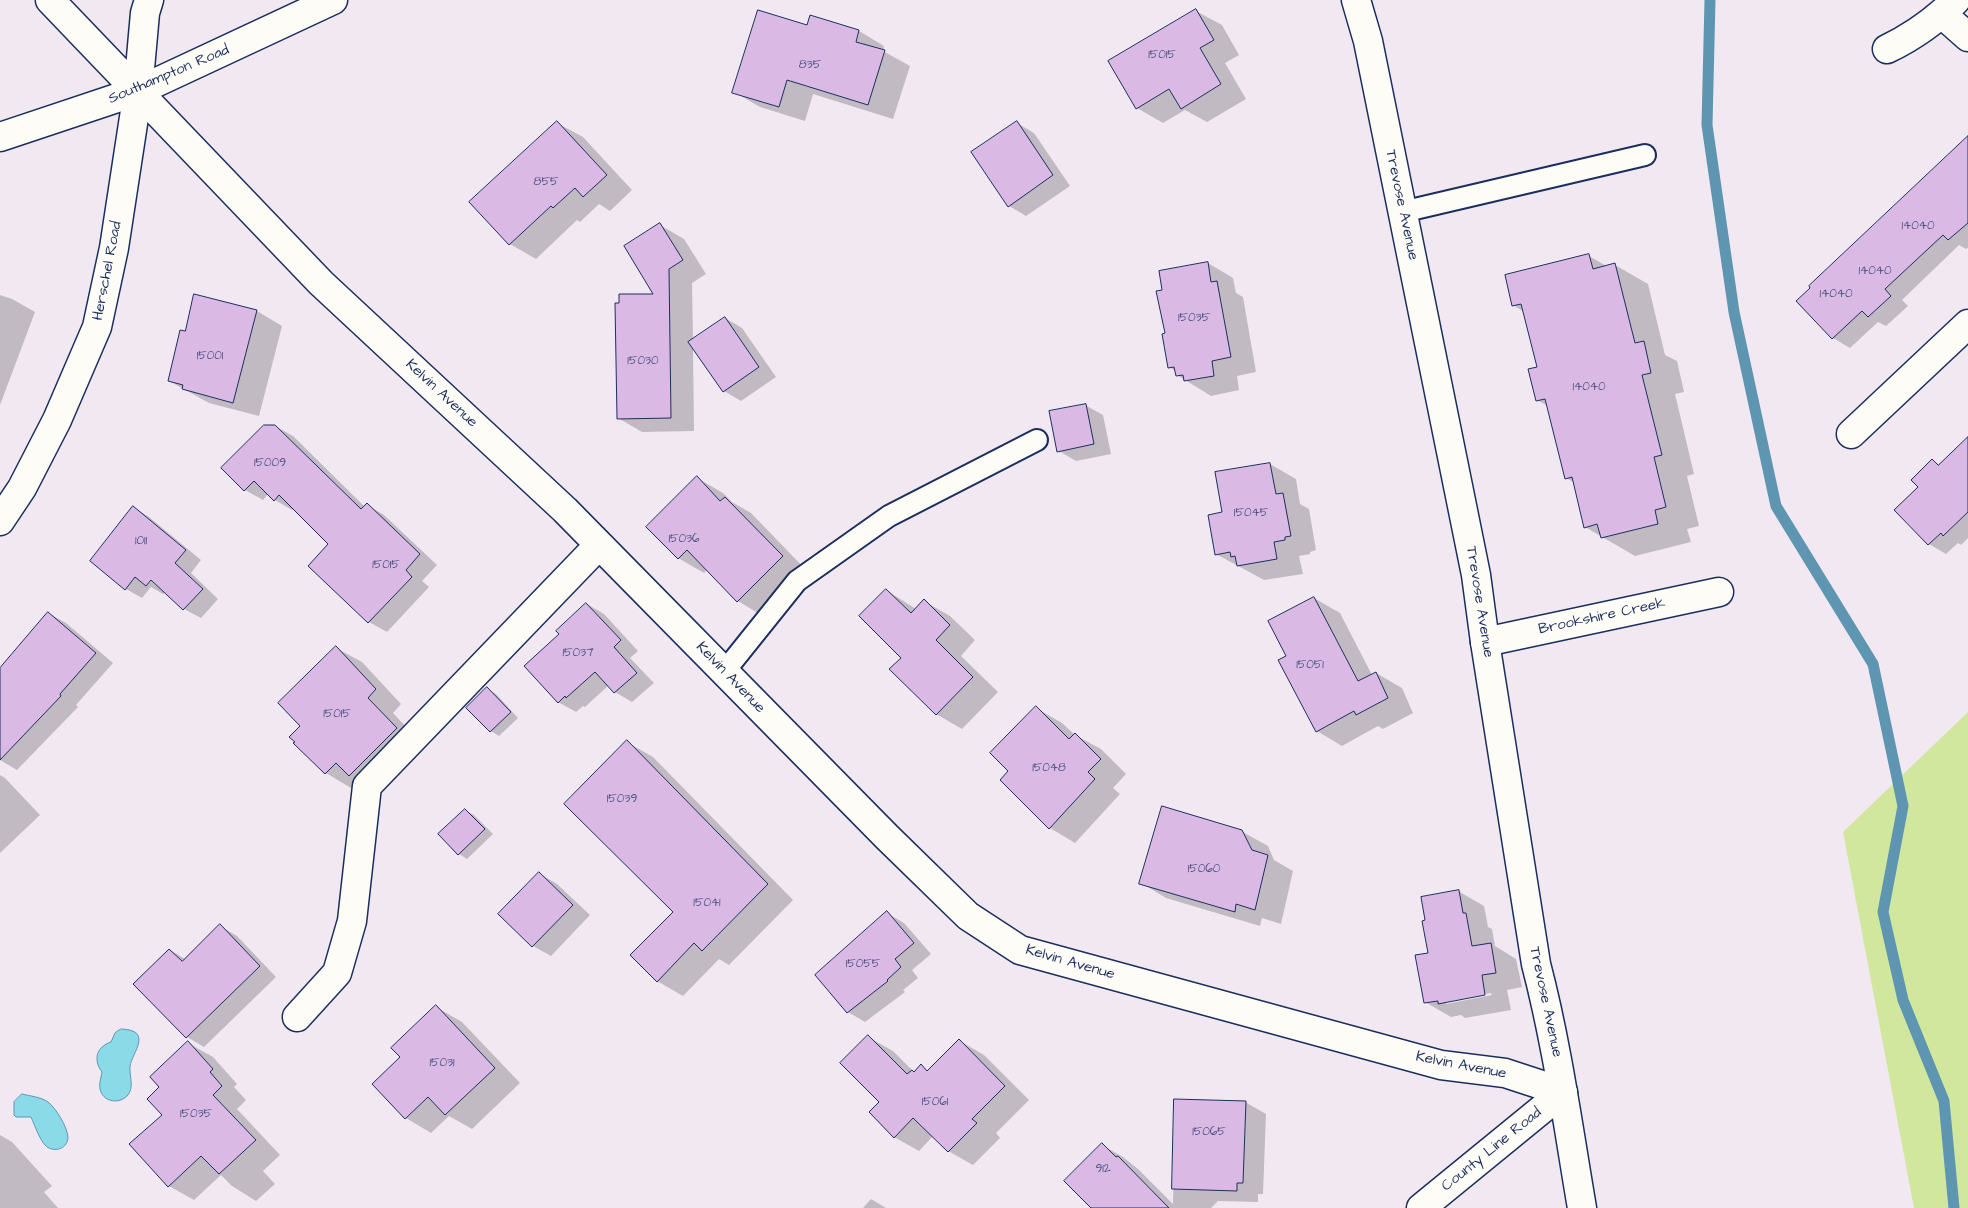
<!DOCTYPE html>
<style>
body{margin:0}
canvas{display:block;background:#f2e8f2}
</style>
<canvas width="1968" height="1208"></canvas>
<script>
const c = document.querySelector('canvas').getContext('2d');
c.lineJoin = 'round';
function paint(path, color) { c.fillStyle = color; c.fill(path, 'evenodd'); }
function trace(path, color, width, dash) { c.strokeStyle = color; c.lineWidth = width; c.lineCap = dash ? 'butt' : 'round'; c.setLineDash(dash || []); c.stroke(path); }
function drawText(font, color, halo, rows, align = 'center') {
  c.font = font + ' "Architects Daughter",sans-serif'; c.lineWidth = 4; c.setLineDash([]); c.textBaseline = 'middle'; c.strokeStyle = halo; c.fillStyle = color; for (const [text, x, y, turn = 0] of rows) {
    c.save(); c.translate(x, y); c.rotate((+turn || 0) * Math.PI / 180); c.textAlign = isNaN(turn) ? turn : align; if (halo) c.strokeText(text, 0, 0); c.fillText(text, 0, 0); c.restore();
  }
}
paint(new Path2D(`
 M 1968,712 L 1968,1208 L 1914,1208 L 1843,832 Z`), '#d1e79d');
const water = new Path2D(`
 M 121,1029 C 154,1030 132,1053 130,1066 C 129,1076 135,1088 127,1096 C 119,1104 105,1102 101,1092 C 98,1086 101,1078 102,1072 C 93,1060 96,1047 111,1042 L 115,1033 Z
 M 22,1094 C 30,1096 41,1097 48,1102 C 56,1108 68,1128 68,1138 C 67,1150 52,1153 45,1145 C 39,1138 35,1126 31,1117 L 16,1117 L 14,1115 L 14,1102 Z`);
paint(water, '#8bdae8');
trace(water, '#5e96b1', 1);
paint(new Path2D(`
 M 1196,11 L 1222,25 L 1239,55 L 1225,63 L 1246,99 L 1207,122 L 1185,110 L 1163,123 L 1137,108 Z
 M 811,17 L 859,31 L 884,46 L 883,51 L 910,66 L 893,119 L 813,94 L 805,121 L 760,107 L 734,92 L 808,26 Z
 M 557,123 L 583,137 L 632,190 L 610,211 L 599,204 L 580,222 L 577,220 L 536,259 L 510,244 Z
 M 1017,123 L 1034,133 L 1070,186 L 1026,216 L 1009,206 Z
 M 1968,137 L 1968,248 L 1966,249 L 1959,245 L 1902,300 L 1908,306 L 1886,326 L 1878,322 L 1850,348 L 1833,338 Z
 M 660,225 L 684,239 L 706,274 L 692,283 L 693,340 L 725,318 L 742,328 L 776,377 L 741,401 L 724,391 L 693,347 L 694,431 L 642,432 L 618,418 L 655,295 Z
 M 1589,256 L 1608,267 L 1615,265 L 1648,284 L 1665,355 L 1677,361 L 1684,392 L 1675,394 L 1694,474 L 1687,476 L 1699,526 L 1687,529 L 1691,542 L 1635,556 L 1585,527 L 1575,483 L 1566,478 L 1548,406 L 1537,400 L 1538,368 L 1524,312 L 1513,305 Z
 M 1208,263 L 1233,278 L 1236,293 L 1243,297 L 1256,372 L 1237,376 L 1239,390 L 1211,396 L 1177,375 L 1176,371 L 1169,367 L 1164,291 Z
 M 0,295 L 12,299 L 35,312 L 0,405 Z
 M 195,296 L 257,311 L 282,326 L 259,416 L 209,403 L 169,381 L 186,333 Z
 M 1085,405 L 1103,415 L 1111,454 L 1076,461 L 1059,451 Z
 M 275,426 L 293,436 L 365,507 L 367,505 L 384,515 L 437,565 L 422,581 L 429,587 L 387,632 L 369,622 L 310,566 L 330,544 L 294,508 L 292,510 L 275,500 L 269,493 L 263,500 L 245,490 Z
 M 1968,438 L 1968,538 L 1961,545 L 1958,543 L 1946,554 L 1929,544 L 1919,487 L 1933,461 L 1940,465 Z
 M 1270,464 L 1296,479 L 1300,504 L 1309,509 L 1316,550 L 1310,552 L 1310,554 L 1299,556 L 1303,574 L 1264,580 L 1216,554 L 1223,513 Z
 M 697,478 L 723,493 L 732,502 L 751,513 L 808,572 L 763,616 L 738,601 L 707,570 L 704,573 L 678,558 Z
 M 133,507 L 149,517 L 201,560 L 191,573 L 218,599 L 201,618 L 184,609 L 166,592 L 163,594 L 151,587 L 142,598 L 126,589 Z
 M 886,590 L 916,609 L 924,601 L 950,616 L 975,640 L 961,656 L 998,692 L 962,729 L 936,714 L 903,658 Z
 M 1314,598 L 1340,613 L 1372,675 L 1376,673 L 1402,688 L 1413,713 L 1383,729 L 1378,726 L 1342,746 L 1317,731 L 1288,657 Z
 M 587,604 L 604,614 L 638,651 L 630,658 L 654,683 L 632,702 L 615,692 L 609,685 L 585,707 L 583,706 L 576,712 L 558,702 L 560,634 Z
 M 48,613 L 66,623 L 113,663 L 76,705 L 78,707 L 17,770 L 0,760 L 0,670 Z
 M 336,648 L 362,662 L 401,704 L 393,713 L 422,744 L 359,780 L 351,788 L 326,773 L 302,726 Z
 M 487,689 L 496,694 L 518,718 L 499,736 L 491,731 L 467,708 Z
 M 1036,708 L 1062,723 L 1075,735 L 1101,749 L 1126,774 L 1113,788 L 1120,794 L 1075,843 L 1050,828 L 1010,771 Z
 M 627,742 L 653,757 L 793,900 L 729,965 L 719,959 L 683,996 L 657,981 L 674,911 Z
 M 0,775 L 5,778 L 40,815 L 0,853 Z
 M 465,810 L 474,815 L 493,834 L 467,859 L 459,854 L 440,834 Z
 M 1241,831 L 1268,846 L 1274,860 L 1293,871 L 1281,924 L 1262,918 L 1260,926 L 1166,898 L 1141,883 Z
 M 540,874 L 557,884 L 590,915 L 551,956 L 533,946 L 500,914 Z
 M 1458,891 L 1484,906 L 1488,927 L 1492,929 L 1495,946 L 1516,959 L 1522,987 L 1507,990 L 1511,1010 L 1465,1018 L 1461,1015 L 1451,1017 L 1425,1002 L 1429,954 ZM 1491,993 L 1492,995 L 1446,1004 L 1446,1001 Z
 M 887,913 L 904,923 L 931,954 L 912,970 L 918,978 L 903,990 L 905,992 L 865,1022 L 848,1012 Z
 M 220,926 L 237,936 L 276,977 L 204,1047 L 187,1037 L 134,984 L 170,950 L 185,959 Z
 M 436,1007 L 462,1022 L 520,1083 L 472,1129 L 449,1116 L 431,1133 L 406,1118 L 402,1058 Z
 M 868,1037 L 893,1051 L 915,1073 L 921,1066 L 929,1071 L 960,1041 L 984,1055 L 1029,1100 L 996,1133 L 1000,1138 L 973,1165 L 948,1151 L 933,1136 L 919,1151 L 894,1137 L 881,1102 Z
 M 188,1043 L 213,1057 L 237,1084 L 234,1087 L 246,1100 L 237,1109 L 280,1155 L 263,1171 L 275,1184 L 256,1201 L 232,1186 L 221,1175 L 194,1200 L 169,1186 L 131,1144 L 164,1115 L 161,1087 Z
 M 1176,1100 L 1245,1102 L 1266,1114 L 1263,1194 L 1258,1194 L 1258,1202 L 1218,1201 L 1211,1208 L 1091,1208 L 1066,1181 L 1102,1145 L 1123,1157 L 1138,1169 L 1173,1204 Z
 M 0,1135 L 12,1142 L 52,1186 L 44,1192 L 58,1208 L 0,1208 Z
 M 871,1199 L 886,1208 L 863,1208 Z`), '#0003');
trace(new Path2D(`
 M 1710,0 L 1707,125 L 1734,312 L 1776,506 L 1873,664 L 1903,806 L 1883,912 L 1903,1000 L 1944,1101 L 1954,1208`), '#5e96b1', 11);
const building = new Path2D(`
 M 1196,9 L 1214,40 L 1200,48 L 1221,84 L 1181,109 L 1169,89 L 1136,109 L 1108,61 Z
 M 758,10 L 807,25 L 810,15 L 859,30 L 856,42 L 885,50 L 868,105 L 787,80 L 779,107 L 732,93 Z
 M 557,121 L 607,175 L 583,197 L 575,188 L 553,208 L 551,206 L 509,245 L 469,202 Z
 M 1017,121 L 1053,175 L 1008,207 L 971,152 Z
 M 1968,136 L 1968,223 L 1948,240 L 1943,235 L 1885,289 L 1891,296 L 1868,317 L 1862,311 L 1832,339 L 1796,301 L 1810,288 L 1809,286 Z
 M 660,223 L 683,260 L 669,269 L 671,418 L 617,419 L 615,303 L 619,303 L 619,294 L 653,294 L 624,246 Z
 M 1589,254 L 1593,269 L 1615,263 L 1635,343 L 1644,341 L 1651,373 L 1642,375 L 1662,455 L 1654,457 L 1666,507 L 1655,510 L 1658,524 L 1601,538 L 1597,524 L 1584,528 L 1572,477 L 1565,479 L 1545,399 L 1536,401 L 1528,369 L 1537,367 L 1521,304 L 1512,306 L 1505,275 Z
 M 1208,262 L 1211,282 L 1217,281 L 1231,357 L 1212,361 L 1214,376 L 1184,381 L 1183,375 L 1176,376 L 1174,367 L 1168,368 L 1162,334 L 1165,333 L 1156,291 L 1162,290 L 1159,271 Z
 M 194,294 L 257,310 L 233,403 L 182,389 L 183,385 L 168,381 L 180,330 L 185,331 Z
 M 725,317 L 759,367 L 723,392 L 688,342 Z
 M 1086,404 L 1094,444 L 1057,452 L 1049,411 Z
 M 264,425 L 275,425 L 361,509 L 367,503 L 420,554 L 406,570 L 412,577 L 368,623 L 308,566 L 328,544 L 279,495 L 274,501 L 254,481 L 244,491 L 221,468 Z
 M 1968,437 L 1968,512 L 1943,536 L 1941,533 L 1928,545 L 1894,510 L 1918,487 L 1911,480 L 1932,459 L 1938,465 Z
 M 1270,463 L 1276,494 L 1283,493 L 1291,536 L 1285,537 L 1285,540 L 1274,542 L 1277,559 L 1237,566 L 1235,556 L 1231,557 L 1230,552 L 1215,555 L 1208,515 L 1222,512 L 1215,472 Z
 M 697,476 L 720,501 L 725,497 L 783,556 L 737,602 L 687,550 L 678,559 L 646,527 Z
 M 133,506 L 186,550 L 175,563 L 203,589 L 183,610 L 151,580 L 146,586 L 135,577 L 125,590 L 90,561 Z
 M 886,589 L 911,613 L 924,599 L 950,625 L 936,640 L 973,677 L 936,715 L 889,669 L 901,658 L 859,616 Z
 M 1314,597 L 1358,681 L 1376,672 L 1388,698 L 1356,715 L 1354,711 L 1316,732 L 1278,660 L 1286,656 L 1268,621 Z
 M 586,603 L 621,640 L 614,647 L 637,673 L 614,693 L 595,672 L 566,698 L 565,696 L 558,703 L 524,666 L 559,634 L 556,631 Z
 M 48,612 L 96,653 L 60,694 L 61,696 L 0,760 L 0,668 Z
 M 336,646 L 376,689 L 368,698 L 397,728 L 349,776 L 336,763 L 325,774 L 293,743 L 295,742 L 289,737 L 300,726 L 278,703 Z
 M 487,687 L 511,712 L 490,732 L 466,708 Z
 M 1036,706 L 1069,739 L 1075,733 L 1101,759 L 1088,772 L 1095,779 L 1049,829 L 1000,780 L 1008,771 L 990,753 Z
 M 627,740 L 768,884 L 702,951 L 694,943 L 657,982 L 630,955 L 673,912 L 564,804 Z
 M 1162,806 L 1242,830 L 1252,850 L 1268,855 L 1255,910 L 1236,904 L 1235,912 L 1139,884 Z
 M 465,809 L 485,829 L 458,855 L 438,834 Z
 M 539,872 L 573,905 L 532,947 L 498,914 Z
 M 1459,890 L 1463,913 L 1466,913 L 1472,946 L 1491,943 L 1496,973 L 1482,975 L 1485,995 L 1438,1004 L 1438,1001 L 1424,1003 L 1415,955 L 1428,953 L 1422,921 L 1425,920 L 1421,897 Z
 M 887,911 L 914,943 L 895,959 L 901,967 L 887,980 L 888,981 L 847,1013 L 815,975 Z
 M 220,924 L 260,966 L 186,1038 L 133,984 L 169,949 L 182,961 Z
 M 436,1005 L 495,1068 L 445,1115 L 428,1097 L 405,1119 L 372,1084 L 400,1057 L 391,1048 Z
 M 868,1035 L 907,1074 L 912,1070 L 914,1072 L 921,1064 L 927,1071 L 959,1039 L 1005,1086 L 972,1119 L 977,1123 L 948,1152 L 913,1118 L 894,1138 L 869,1112 L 879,1102 L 840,1063 Z
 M 188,1041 L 213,1069 L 210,1072 L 222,1086 L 213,1095 L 256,1140 L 219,1174 L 201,1156 L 168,1187 L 129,1144 L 162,1115 L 147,1099 L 159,1087 L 150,1077 Z
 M 1174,1099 L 1246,1101 L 1243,1183 L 1237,1183 L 1237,1191 L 1172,1189 Z
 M 1102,1143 L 1116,1157 L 1118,1156 L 1169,1208 L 1091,1208 L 1064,1181 Z`);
paint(building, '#dab9e5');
trace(building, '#1b2f5e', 1);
const lane = new Path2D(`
 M 1402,212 L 1645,155
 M 724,672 L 797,581 L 889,516 L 1037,440`);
const street = new Path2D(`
 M 50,0 L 321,283 L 565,510 L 887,837 L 968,916 L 1020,950 L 1441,1065 L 1505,1073 L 1563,1092
 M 1942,14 L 1968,37
 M 1887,49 C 1914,36 1935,21 1956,0
 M 1851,434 L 1968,324
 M 0,521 L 22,488 L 57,420 L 97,327 L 114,248 L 138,91 L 145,13 L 149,0
 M 1485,642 L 1719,592
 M 297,1017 L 337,973 L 352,921 L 367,786 L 599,545
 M 1421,1208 L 1563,1092`);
const secondary = new Path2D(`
 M 1356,0 L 1368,41 L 1476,575 L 1485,642 L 1536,964 C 1557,1044 1568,1126 1582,1208
 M 0,137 L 138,91 L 333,0`);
trace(lane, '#1b2f5e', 24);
trace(street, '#1b2f5e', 31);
trace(secondary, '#1b2f5e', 31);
trace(lane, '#fdfcf7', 20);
trace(street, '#fdfcf7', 28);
trace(secondary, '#fdfcf7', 28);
drawText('12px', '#4b5280', null, [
 ["15015",1162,55],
 ["835",810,65],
 ["855",546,182],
 ["14040",1918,226],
 ["14040",1875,271],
 ["14040",1836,294],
 ["15035",1194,318],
 ["15001",210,356],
 ["15030",643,361],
 ["14040",1589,387],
 ["15009",270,463],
 ["15045",1251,513],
 ["15036",684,539],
 ["1011",141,541],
 ["15015",386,565],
 ["15037",578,653],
 ["15051",1310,665],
 ["15015",337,714],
 ["15048",1049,768],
 ["15039",622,799],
 ["15060",1204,869],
 ["15041",707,903],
 ["15055",863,964],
 ["15031",442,1063],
 ["15061",935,1102],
 ["15035",196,1114],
 ["15065",1209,1132],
 ["912",1103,1169]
]);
drawText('15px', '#1b2f5e', '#fdfcf7', [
 ["Southampton Road",169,75,-23],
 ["Trevose Avenue",1401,205,78],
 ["Herschel Road",108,271,-79],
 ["Kelvin Avenue",441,394,43],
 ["Trevose Avenue",1479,602,81],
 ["Brookshire Creek",1602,617,-12],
 ["Kelvin Avenue",730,678,46],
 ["Kelvin Avenue",1070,963,16],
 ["Trevose Avenue",1545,1002,78],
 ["Kelvin Avenue",1461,1066,11],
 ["County Line Road",1492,1150,-39]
]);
</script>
